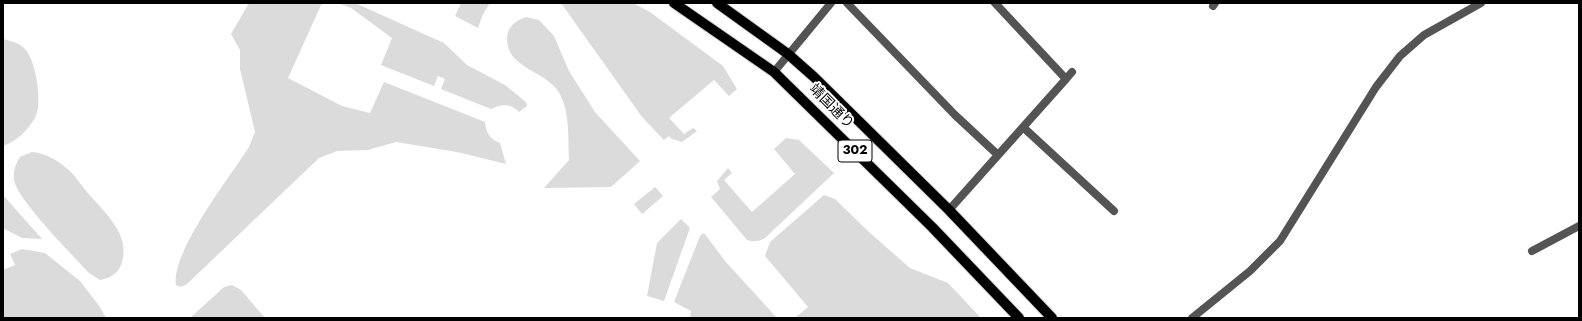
<!DOCTYPE html>
<meta charset="utf-8">
<style>
body{margin:0}
#map{position:relative;width:1582px;height:321px;overflow:hidden;background:#fff;font-family:Jost,sans-serif}
canvas{display:block}
.frame{position:absolute;inset:0;border:4px solid #000;pointer-events:none}
</style>
<div id="map">
<canvas width="1582" height="321"></canvas>
<div class="frame"></div>
</div>
<script>
const c = document.querySelector('canvas').getContext('2d');
c.lineJoin = 'round';
function paint(path, color) { c.fillStyle = color; c.fill(path, 'evenodd'); }
function trace(path, color, width, dash) { c.strokeStyle = color; c.lineWidth = width; c.lineCap = dash ? 'butt' : 'round'; c.setLineDash(dash || []); c.stroke(path); }
function drawText(font, color, halo, rows, align = 'center') {
  c.font = font + ' Jost,"Noto Sans JP",sans-serif'; c.lineWidth = 4; c.setLineDash([]); c.textBaseline = 'middle'; c.strokeStyle = halo; c.fillStyle = color; for (const [text, x, y, turn = 0] of rows) {
    c.save(); c.translate(x, y); c.rotate((+turn || 0) * Math.PI / 180); c.textAlign = isNaN(turn) ? turn : align; if (halo) c.strokeText(text, 0, 0); c.fillText(text, 0, 0); c.restore();
  }
}
paint(new Path2D(`
 M 249,3 L 322,3 L 288,78 L 342,106 L 370,113 L 384,82 L 485,122 C 486,133 490,139 500,143 L 506,164 L 457,152 L 396,142 L 368,150 L 337,151 L 319,158 L 187,284 L 181,287 L 176,285 C 172,250 230,177 249,147 L 255,132 L 240,69 L 240,50 L 231,34 Z
 M 338,3 L 355,3 L 444,43 L 467,65 L 505,85 L 526,102 L 527,106 L 519,112 C 510,103 501,104 491,109 L 441,89 L 445,79 L 438,76 L 434,86 L 381,65 L 392,38 L 351,8 Z
 M 461,3 L 490,3 L 483,14 L 478,28 L 455,16 Z
 M 561,3 L 633,3 L 650,12 L 723,66 L 737,89 L 729,96 L 714,80 L 669,118 L 684,134 L 693,128 L 697,131 L 682,142 L 672,139 L 669,136 L 664,140 L 642,117 Z
 M 526,17 L 539,20 L 554,36 L 569,71 L 595,112 L 640,161 L 611,187 L 544,188 L 569,160 C 568,138 570,109 558,91 C 544,70 506,68 507,38 C 508,26 515,21 526,17 Z
 M 3,39 C 11,41 20,43 25,49 C 36,60 43,104 35,118 C 26,132 18,140 3,146 Z
 M 786,138 L 799,140 L 834,173 L 765,238 C 759,242 754,242 747,240 L 711,197 L 720,189 L 717,181 L 728,168 L 732,173 L 724,180 L 752,212 L 795,174 L 774,149 Z
 M 32,152 C 44,153 56,159 65,167 C 74,173 80,184 87,192 C 103,211 131,234 122,262 C 119,273 111,278 100,280 L 89,273 C 72,254 18,201 14,180 C 13,171 15,165 20,157 Z
 M 655,187 L 663,196 L 642,214 L 634,204 Z
 M 3,195 L 42,239 L 22,238 L 3,228 Z
 M 824,195 L 835,199 L 869,232 L 910,268 L 948,283 L 981,318 L 795,318 L 808,307 L 765,256 L 770,242 Z
 M 681,219 L 690,228 L 664,301 L 647,296 L 657,243 Z
 M 704,233 L 726,262 L 777,318 L 690,318 L 691,311 L 674,302 L 700,236 Z
 M 22,249 L 45,253 L 80,281 L 100,307 L 106,318 L 5,318 L 3,316 L 3,270 L 15,265 L 10,254 Z
 M 232,285 L 241,290 L 265,318 L 190,318 L 224,287 Z`), '#dbdbdb');
const primary = new Path2D(`
 M 674,3 L 774,72 L 932,227 L 1019,318
 M 717,3 L 788,54 L 814,77 L 949,210 L 1052,318`);
trace(primary, '#dbdbdb', 12);
trace(new Path2D(`
 M 847,3 L 955,115 L 998,155
 M 995,3 L 1066,79 L 1072,72
 M 1213,6 L 1215,3
 M 1024,128 L 1114,211
 M 949,210 L 1066,79
 M 1532,251 L 1579,226
 M 1192,318 L 1250,271 L 1280,241 L 1376,87 L 1400,56 L 1424,35 L 1481,3`), '#545454', 8);
trace(new Path2D(`
 M 774,72 L 831,3`), '#545454', 8);
trace(primary, '#000', 10);
for (const [x, y, w] of [
 [855,151,34]
]) { const box = new Path2D(); box.roundRect(x - w / 2, y - 11, w, 22, 3); c.fillStyle = '#fff'; c.fill(box); trace(box, '#000', 1); }
drawText('bold 13px', '#000', null, [
 ["302",855,151]
]);
drawText('14px', '#000', '#fff', [
 ["靖国通り",831,107,45]
]);
</script>
